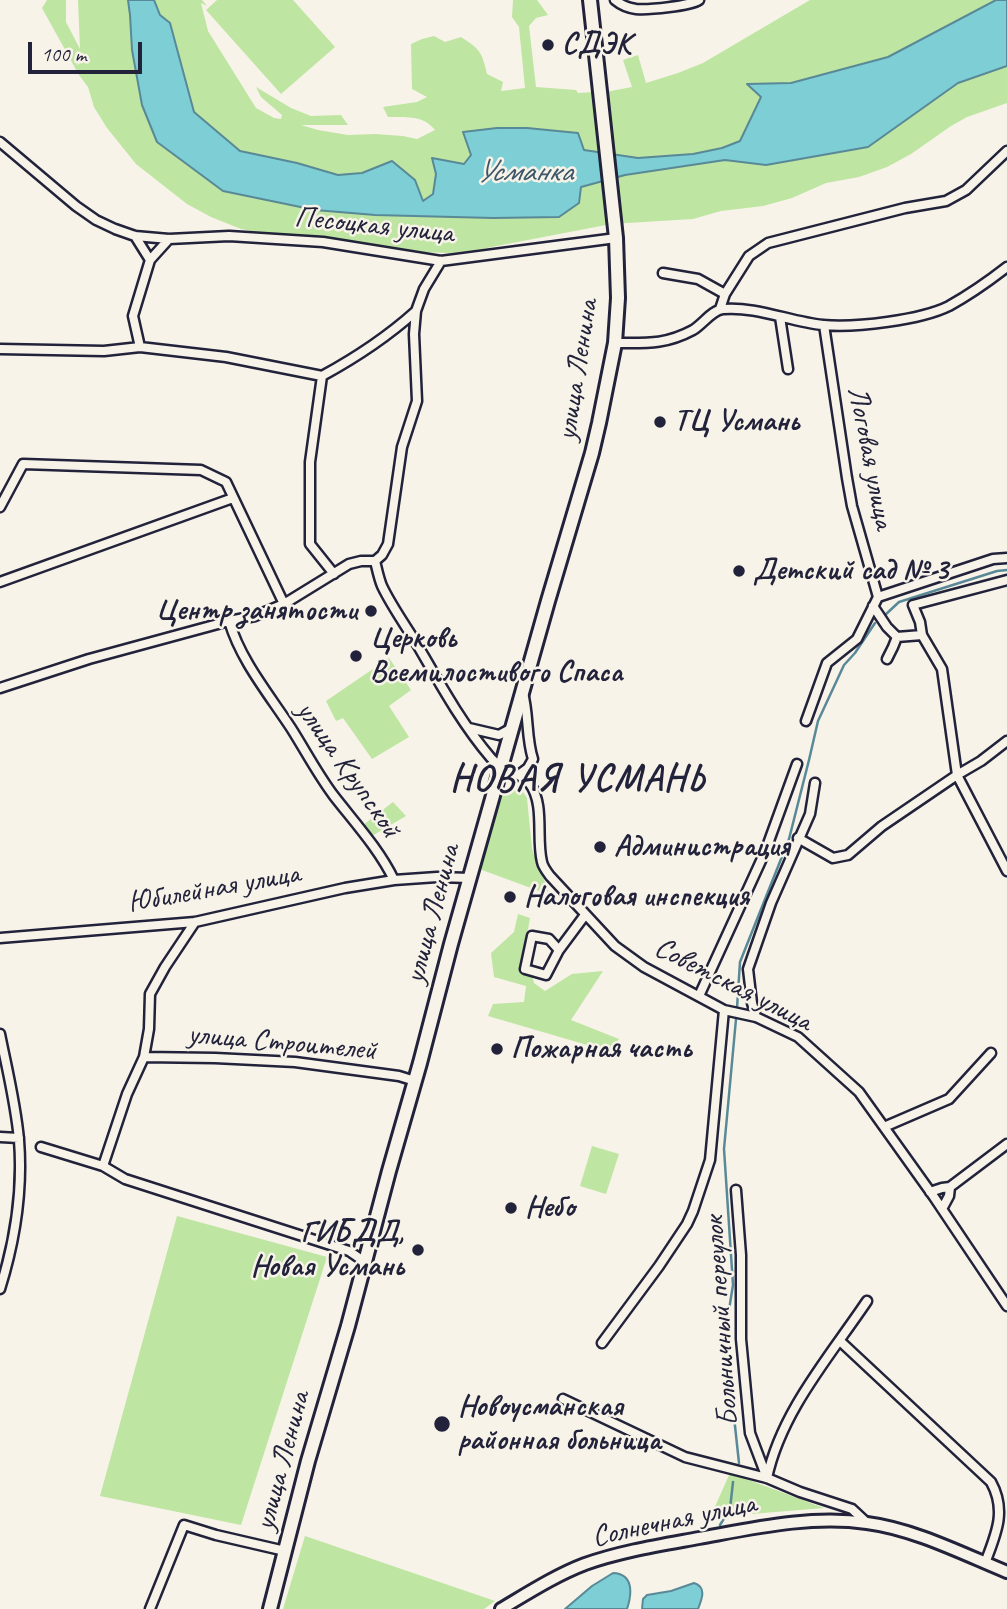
<!DOCTYPE html>
<meta charset="utf-8">
<style>
body{margin:0}
#map{position:relative;width:1007px;height:1609px;overflow:hidden;background:#f7f3e8;font-family:Caveat,sans-serif}
canvas{display:block}
.scale{position:absolute;left:28px;top:42px;width:114px;height:32px;box-sizing:border-box;border:4px solid #22223b;border-top:0;padding-left:9px;font-size:21px;line-height:24px;white-space:nowrap;color:#22223b;-webkit-text-stroke:5px #f7f3e8;paint-order:stroke}
</style>
<div id="map">
<canvas width="1007" height="1609"></canvas>
<div class="scale">100 m</div>
</div>
<script>
const c = document.querySelector('canvas').getContext('2d');
c.lineJoin = 'round';
function paint(path, color) { c.fillStyle = color; c.fill(path, 'evenodd'); }
function trace(path, color, width, dash) { c.strokeStyle = color; c.lineWidth = width; c.lineCap = dash ? 'butt' : 'round'; c.setLineDash(dash || []); c.stroke(path); }
function drawText(font, color, halo, rows, align = 'center') {
  c.font = font + ' Caveat,sans-serif'; c.lineWidth = 5; c.setLineDash([]); c.textBaseline = 'middle'; c.strokeStyle = halo; c.fillStyle = color; for (const [text, x, y, turn = 0] of rows) {
    c.save(); c.translate(x, y); c.rotate((+turn || 0) * Math.PI / 180); c.textAlign = isNaN(turn) ? turn : align; if (halo) c.strokeText(text, 0, 0); c.fillText(text, 0, 0); c.restore();
  }
}
paint(new Path2D(`
 M 47,0 L 66,0 L 66,22 L 80,49 L 78,0 L 202,0 L 207,6 L 201,3 L 208,31 L 256,108 L 274,118 L 281,119 L 282,115 L 261,97 L 256,87 L 291,108 L 311,116 L 341,115 L 348,125 L 301,125 L 318,130 L 348,135 L 375,134 L 403,136 L 417,139 L 435,130 C 424,115 406,117 388,117 L 383,107 L 417,102 L 427,97 L 412,89 L 411,44 L 422,39 L 434,36 L 445,42 L 461,37 C 480,49 482,52 487,74 L 503,82 L 501,91 L 525,88 L 519,27 L 512,17 L 513,0 L 537,0 L 548,15 L 536,18 L 529,26 L 536,87 L 576,90 L 578,93 L 611,91 L 632,87 L 623,60 L 638,55 L 646,83 L 678,73 L 703,63 L 810,0 L 1007,0 L 1007,103 L 967,117 L 951,126 L 911,154 L 887,167 L 859,177 L 826,183 L 792,198 L 763,206 L 721,211 L 693,219 L 611,224 L 476,250 L 450,253 L 420,252 L 277,236 L 241,229 L 211,217 L 187,204 L 136,164 L 107,128 L 94,107 L 88,87 L 79,75 L 42,8 Z
 M 217,0 L 293,0 L 335,47 L 281,94 L 206,10 Z
 M 389,658 L 411,690 L 389,706 L 409,737 L 372,759 L 343,718 L 336,721 L 326,701 Z
 M 517,789 L 523,792 L 527,798 L 532,849 L 550,895 L 482,870 L 480,866 L 499,796 L 508,791 Z
 M 393,802 L 406,816 L 370,837 L 363,825 Z
 M 518,914 L 530,918 L 521,970 L 532,975 L 534,983 L 545,991 L 572,974 L 603,971 L 571,1020 L 619,1039 L 611,1052 L 488,1016 L 493,1004 L 524,1002 L 526,986 L 494,977 L 491,953 L 514,932 Z
 M 592,1146 L 619,1154 L 606,1194 L 580,1186 Z
 M 177,1216 L 327,1257 L 241,1525 L 100,1496 Z
 M 730,1473 L 824,1508 L 739,1515 L 709,1520 Z
 M 305,1536 L 495,1601 L 484,1609 L 283,1609 Z`), '#bee5a1');
const water = new Path2D(`
 M 128,0 L 154,0 L 160,15 L 170,23 L 194,112 L 240,151 L 297,163 L 338,175 L 362,173 L 392,161 L 415,180 L 423,201 L 433,194 L 436,174 L 432,158 L 464,164 L 471,155 L 463,132 L 497,128 L 527,128 L 578,133 L 584,150 L 638,158 L 693,154 L 722,148 L 740,141 L 761,97 L 747,84 L 791,83 L 888,57 L 996,0 L 1007,0 L 1007,66 L 958,83 L 868,147 L 766,165 L 725,160 L 625,175 L 581,187 L 579,203 L 559,217 L 493,218 L 375,215 L 315,210 L 223,191 L 157,142 L 142,105 L 132,50 L 130,15 Z
 M 613,1573 C 634,1574 632,1594 627,1609 L 565,1609 L 592,1586 Z
 M 694,1583 C 707,1587 702,1599 698,1609 L 642,1609 L 643,1599 L 647,1595 L 671,1591 Z`);
paint(water, '#7dced5');
trace(water, '#598997', 2);
trace(new Path2D(`
 M 884,616 L 899,602 L 997,571 L 1007,570
 M 737,1008 L 740,962 L 789,839 L 809,760 L 818,721 L 844,665 L 855,653 L 875,623
 M 736,1019 L 724,1149 L 733,1285 L 723,1347 L 731,1389 L 739,1463
 M 720,1525 L 730,1509 L 733,1482`), '#598997', 2.5);
const minor = new Path2D(`
 M 615,0 C 621,5 628,8 636,9 C 649,10 690,6 699,0
 M 0,142 L 76,206 L 96,220 L 115,229 L 135,236 L 169,239 L 229,236 L 323,242 L 441,261 L 616,238
 M 135,236 L 150,260
 M 663,273 L 698,279 L 725,294
 M 720,309 L 725,294 L 749,256 L 768,243 L 905,208 L 946,201 L 966,190 L 1007,151
 M 780,317 L 788,369
 M 824,325 L 847,478 L 852,506 L 878,597
 M 615,343 C 646,343 665,345 693,330 C 703,324 712,310 723,309 C 756,306 791,322 823,325 C 855,328 921,320 949,306 C 969,295 989,281 1007,267
 M 140,347 L 133,316 L 150,260 L 169,239
 M 0,349 L 104,351 L 140,347 L 226,357 L 322,376
 M 0,507 L 23,464 L 201,470 L 226,482 L 284,604
 M 375,561 C 377,569 379,579 382,586 C 392,607 406,626 418,646 C 440,684 462,724 491,758 C 503,772 521,772 530,784 C 545,805 536,838 542,862 C 543,867 547,872 550,876 L 615,946 L 644,967 L 724,1010 L 756,1017 L 798,1037 L 859,1092 L 934,1197 L 1007,1306
 M 375,561 L 382,555 L 388,544 L 402,447 L 417,401 L 414,334 L 416,311 L 424,289 L 441,261
 M 334,574 L 310,544 L 310,462 L 322,376 C 357,357 386,338 416,311
 M 0,582 L 233,498
 M 873,606 L 887,627 L 897,637 L 922,635 L 942,669 L 957,775 L 1007,871
 M 229,621 C 241,661 268,693 291,728 C 305,750 318,775 334,796 C 355,823 379,849 394,880
 M 922,635 L 920,622 L 913,605 L 1007,580
 M 887,659 L 893,647 L 897,637
 M 0,688 L 89,659 L 229,621 L 255,616 L 284,604 L 349,564 L 361,561 L 375,561
 M 806,721 L 827,663 L 857,639 L 878,597 L 993,559 L 1007,558
 M 469,728 L 499,735 L 512,728
 M 520,774 L 528,768 L 533,759 C 526,738 529,715 523,693
 M 798,838 L 833,858 L 848,855 L 882,826 L 957,775 L 981,761 L 1007,741
 M 0,938 L 195,922 L 345,888 L 394,880 L 437,877 L 470,878
 M 559,950 L 546,975 L 525,969 L 532,936 L 549,939 L 559,950 L 585,915
 M 699,996 L 765,852 L 797,764
 M 756,1017 L 752,1003 L 748,969 L 771,903 L 810,814 L 815,783
 M 0,1034 C 7,1069 16,1105 19,1140 C 23,1190 15,1241 0,1289
 M 144,1057 L 215,1058 L 295,1062 L 399,1076 L 415,1081
 M 884,1127 L 949,1099 L 991,1053
 M 0,1137 L 19,1138
 M 41,1147 L 103,1166 L 125,1179 L 349,1251 L 365,1262
 M 103,1166 L 127,1094 L 144,1057 L 149,1029 L 150,994 L 165,967 L 195,922
 M 736,1190 L 741,1255 L 741,1339 L 750,1433 L 767,1478
 M 930,1192 L 942,1188 L 950,1187
 M 942,1209 L 949,1196 L 950,1187 L 1007,1144
 M 840,1341 L 991,1482 C 1007,1511 996,1534 985,1563
 M 602,1343 L 659,1266 L 687,1224 L 693,1211 L 710,1160 L 724,1010
 M 563,1399 L 685,1457 L 767,1478 L 800,1492 L 852,1509 L 867,1523
 M 767,1478 C 781,1412 830,1356 867,1301
 M 150,1609 L 184,1525 L 216,1535 L 285,1551`);
const tertiary = new Path2D(`
 M 501,1609 C 528,1593 556,1575 585,1564 C 622,1551 661,1545 699,1538 C 754,1528 811,1515 867,1523 C 914,1529 963,1554 1007,1572`);
const secondary = new Path2D(`
 M 270,1609 L 308,1461 L 348,1326 L 389,1171 L 420,1063 L 451,944 L 548,601 L 592,453 L 599,423 L 615,343 L 618,298 L 616,238 L 590,0`);
trace(minor, '#22223b', 13);
trace(tertiary, '#22223b', 16);
trace(secondary, '#22223b', 18);
trace(minor, '#f7f3e8', 8);
trace(tertiary, '#f7f3e8', 10);
trace(secondary, '#f7f3e8', 12);
for (const [x, y, r, color] of [
 [548,45,7,"#22223b"],
 [660,422,7,"#22223b"],
 [739,571,7,"#22223b"],
 [371,611,7,"#22223b"],
 [356,656,7,"#22223b"],
 [600,847,7,"#22223b"],
 [510,897,7,"#22223b"],
 [497,1049,7,"#22223b"],
 [511,1208,7,"#22223b"],
 [418,1250,7,"#22223b"],
 [442,1424,9,"#22223b"]
]) { const dot = new Path2D(); dot.arc(x, y, r, 0, 2 * Math.PI); c.fillStyle = color; c.fill(dot); trace(dot, '#f7f3e8', 2.5); }
drawText('bold 30px', '#22223b', '#f7f3e8', [
 ["СДЭК",562,45],
 ["ТЦ Усмань",674,422],
 ["Детский сад № 3",753,571],
 ["Центр занятости",357,611,"right"],
 ["Церковь",370,639],
 ["Всемилостивого Спаса",370,673],
 ["Администрация",614,847],
 ["Налоговая инспекция",524,897],
 ["Пожарная часть",511,1049],
 ["Небо",525,1208],
 ["ГИБДД,",404,1233,"right"],
 ["Новая Усмань",404,1267,"right"],
 ["Новоусманская",458,1407],
 ["районная больница",458,1441]
], 'left');
drawText('30px', '#22223b', '#f7f3e8', [
 ["Песоцкая улица",374,226,6],
 ["улица Ленина",578,370,-81],
 ["Логовая улица",870,458,79],
 ["улица Крупской",348,770,55],
 ["Юбилейная улица",214,889,-10],
 ["улица Ленина",433,914,-75],
 ["Советская улица",733,985,27],
 ["улица Строителей",282,1043,5],
 ["Больничный переулок",722,1321,-94],
 ["улица Ленина",283,1461,-75],
 ["Солнечная улица",674,1521,-12]
]);
drawText('italic 32px', '#3d5669', '#f7f3e8', [
 ["Усманка",524,173]
]);
c.letterSpacing = '2px';
drawText('bold 37px', '#22223b', '#f7f3e8', [
 ["НОВАЯ УСМАНЬ",578,780]
]);
c.letterSpacing = '0px';
</script>
